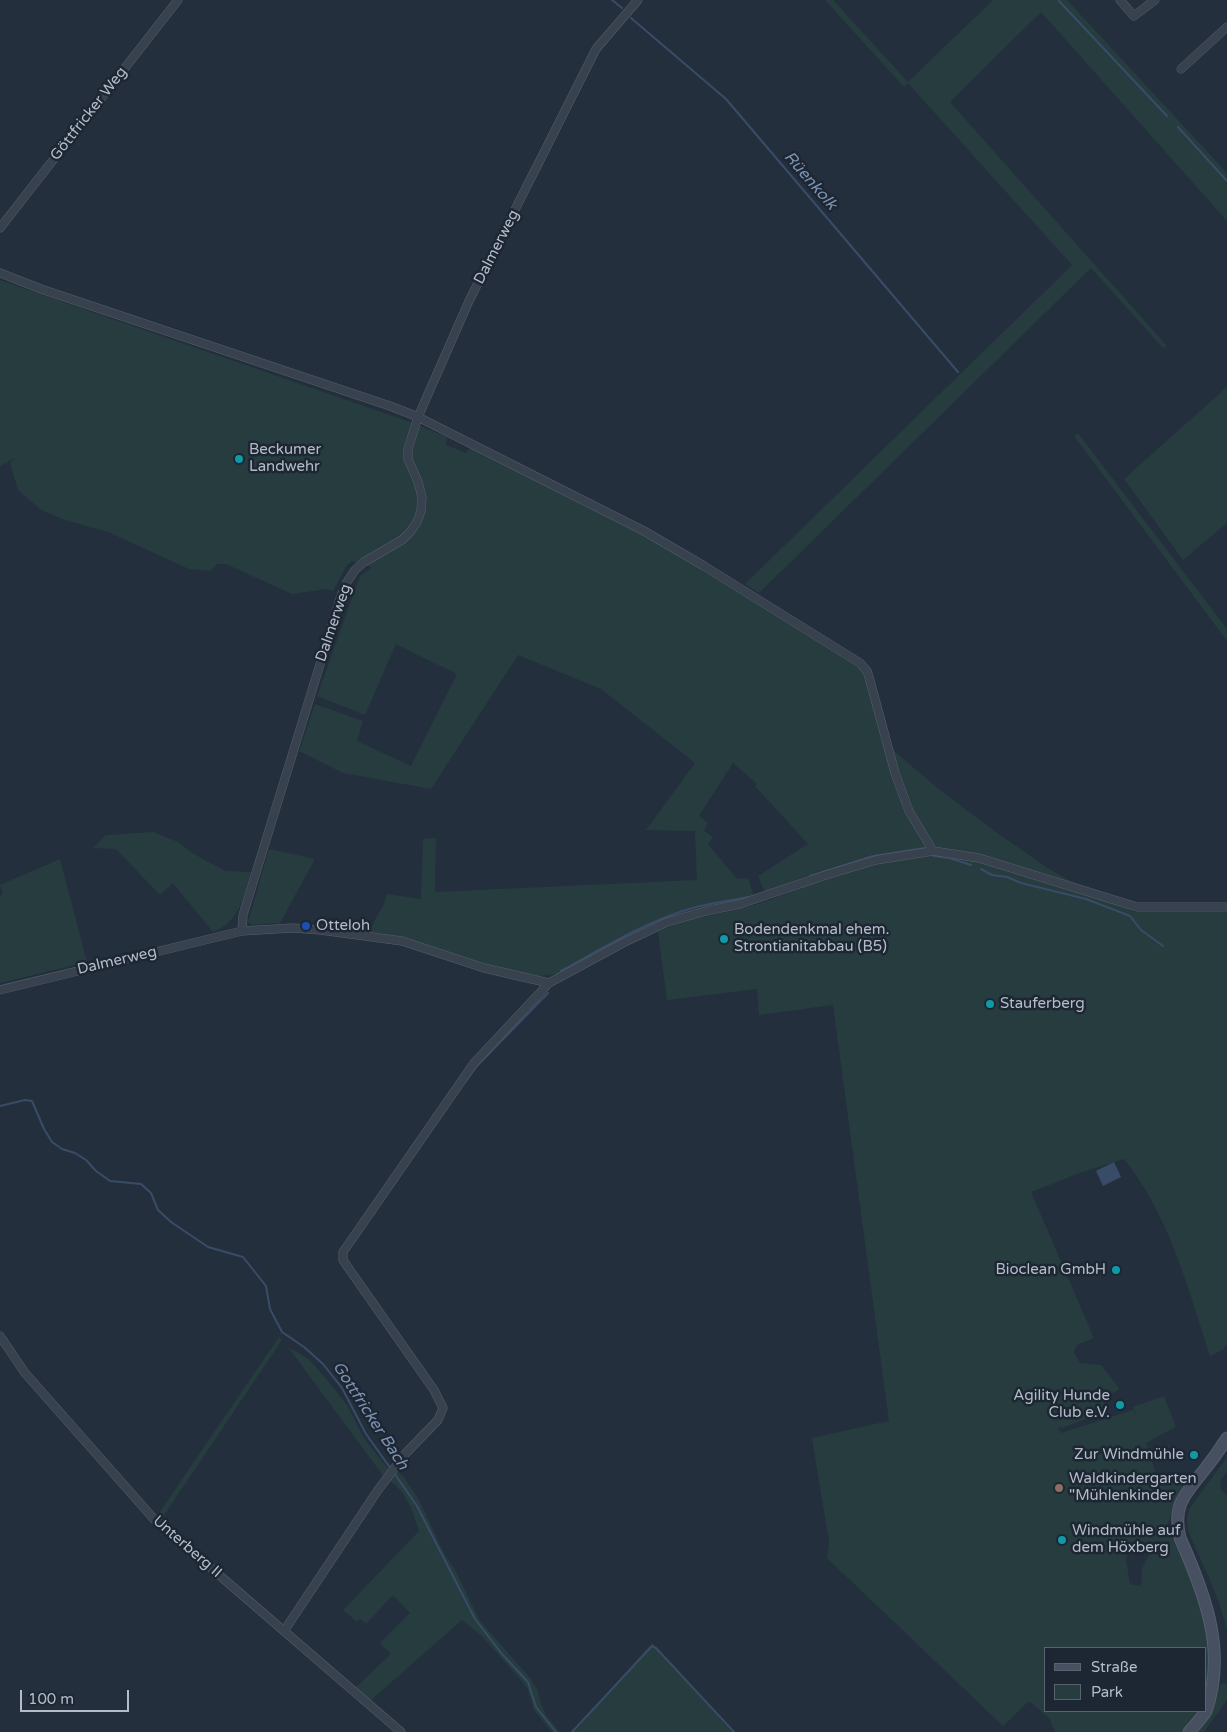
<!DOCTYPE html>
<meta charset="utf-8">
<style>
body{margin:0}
#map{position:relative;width:1227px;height:1732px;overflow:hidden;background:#242f3e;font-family:"Varela Round",sans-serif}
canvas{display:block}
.legend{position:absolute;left:1044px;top:1647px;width:162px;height:65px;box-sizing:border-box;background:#1d2633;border:1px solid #59626f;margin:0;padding:6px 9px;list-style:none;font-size:15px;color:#b4bcc9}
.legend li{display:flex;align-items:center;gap:10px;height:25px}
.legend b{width:25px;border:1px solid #59626f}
.scale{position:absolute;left:20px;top:1690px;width:109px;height:22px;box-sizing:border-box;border:2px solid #b4bcc9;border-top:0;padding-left:6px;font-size:15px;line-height:18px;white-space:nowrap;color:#b4bcc9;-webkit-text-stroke:4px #1d2633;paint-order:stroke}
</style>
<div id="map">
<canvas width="1227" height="1732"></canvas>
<ul class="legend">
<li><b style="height:6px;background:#465061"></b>Straße</li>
<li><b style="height:14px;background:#263c3f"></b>Park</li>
</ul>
<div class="scale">100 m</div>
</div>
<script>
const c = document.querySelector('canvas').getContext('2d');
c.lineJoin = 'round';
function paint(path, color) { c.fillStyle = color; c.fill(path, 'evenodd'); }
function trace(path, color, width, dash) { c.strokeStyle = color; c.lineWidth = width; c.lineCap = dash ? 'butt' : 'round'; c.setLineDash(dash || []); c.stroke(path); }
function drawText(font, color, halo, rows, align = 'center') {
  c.font = font + ' "Varela Round",sans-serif'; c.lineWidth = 5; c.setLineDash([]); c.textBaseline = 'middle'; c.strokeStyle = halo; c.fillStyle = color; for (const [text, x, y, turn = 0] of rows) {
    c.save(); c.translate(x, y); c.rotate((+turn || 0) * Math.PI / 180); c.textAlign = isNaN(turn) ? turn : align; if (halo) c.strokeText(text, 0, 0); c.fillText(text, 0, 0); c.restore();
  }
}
paint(new Path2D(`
 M 825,0 L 833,0 L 908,82 L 993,0 L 1067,0 L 1227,173 L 1227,221 L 1041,12 L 950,102 L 1167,346 L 1163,348 L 1091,268 L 759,593 L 745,584 L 1072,265 L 908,83 L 904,87 Z
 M 0,280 L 413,423 L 447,437 L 446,445 L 466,453 L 470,447 L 643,533 L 858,665 L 867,679 L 881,740 L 940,790 L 996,832 L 1046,867 L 1098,897 L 1135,912 L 1227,912 L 1227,1343 L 1223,1350 L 1210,1356 C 1188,1288 1169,1215 1124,1159 L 1085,1171 L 1031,1192 L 1094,1338 L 1077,1345 L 1074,1352 L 1080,1363 L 1101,1365 L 1120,1389 L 1107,1396 L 1103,1405 L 1105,1412 L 1062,1428 L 1058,1427 L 1061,1433 L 1133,1410 L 1136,1418 L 1133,1407 L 1164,1396 L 1176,1427 L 1146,1443 L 1156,1474 L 1166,1481 L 1188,1479 L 1177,1496 L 1167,1527 L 1211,1619 L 1217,1657 L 1206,1703 L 1206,1648 L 1046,1648 L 1046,1711 L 1202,1711 L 1185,1732 L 1055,1732 L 1049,1718 L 1029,1701 L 1003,1726 L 827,1558 L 829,1542 L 812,1438 L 889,1421 L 833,1005 L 759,1015 L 757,989 L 667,1000 L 658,932 C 686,917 717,916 747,907 C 772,901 796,889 820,880 L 820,871 L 765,892 L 758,876 L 808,844 L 755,786 L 757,784 L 733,763 L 699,816 L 708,823 L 704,831 L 713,837 L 708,844 L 737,879 L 748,878 L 754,897 C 732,904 709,905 687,912 C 646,927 607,950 568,970 C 553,976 541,977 524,975 L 367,934 L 385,902 L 387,894 L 421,899 L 423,839 L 436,838 L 435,892 L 697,880 L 695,831 L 646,830 L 695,763 L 601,689 L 518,655 L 431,789 L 343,773 L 299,751 L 315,704 L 363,721 L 357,741 L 411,766 L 457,674 L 396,644 L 365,715 L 317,696 L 360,576 L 372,567 L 352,561 L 347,565 L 333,591 L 327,589 L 292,594 L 226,564 L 217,564 L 210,571 L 189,569 L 108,532 L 65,520 L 41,510 L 18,490 L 10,463 L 15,458 L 0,466 ZM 1148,1544 L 1150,1552 C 1148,1558 1144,1563 1142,1569 C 1141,1575 1143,1580 1140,1586 L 1130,1584 L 1126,1560 L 1127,1554 Z
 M 1227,387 L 1227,523 L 1183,560 L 1124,479 Z
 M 1078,433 L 1227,629 L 1227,641 L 1074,436 Z
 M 153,832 L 178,842 L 194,854 L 225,871 L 251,872 C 244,896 239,923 213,932 L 173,883 L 160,895 L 116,849 L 93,848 L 106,835 Z
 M 269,849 L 315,859 L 280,923 L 251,925 L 248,922 Z
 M 60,859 L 87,962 L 0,983 L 0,896 L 3,894 L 0,885 Z
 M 279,1337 L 282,1340 L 162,1518 L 157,1516 Z
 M 288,1347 L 309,1359 L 328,1381 L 347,1405 L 364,1438 L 389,1470 L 384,1477 Z
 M 1227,1457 L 1227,1471 L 1221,1480 L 1220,1488 L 1227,1496 L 1227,1630 C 1219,1596 1202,1563 1188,1531 L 1187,1520 L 1189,1509 Z
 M 396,1470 L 403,1476 L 419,1500 L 444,1553 L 455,1570 L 480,1621 L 531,1679 L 538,1691 L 541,1704 L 546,1715 L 560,1732 L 552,1732 L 534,1710 L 527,1688 L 519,1678 L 483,1637 L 462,1620 L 370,1701 L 355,1688 L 391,1654 L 380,1643 L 410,1613 L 393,1595 L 366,1624 L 360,1619 L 357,1622 L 343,1610 L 419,1531 C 413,1511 407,1493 390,1481 Z
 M 652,1643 L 732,1732 L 571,1732 L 577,1726 Z
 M 1224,1683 L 1227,1684 L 1227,1699 L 1224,1704 L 1204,1732 L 1194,1732 L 1207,1716 L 1221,1684 Z`), '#263c3f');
paint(new Path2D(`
 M 1114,1162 L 1121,1177 L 1103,1186 L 1096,1171 Z`), '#394c67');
trace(new Path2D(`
 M 612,0 L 622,8
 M 1059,1 L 1167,116
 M 631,18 L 726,99 L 958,372
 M 1178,127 L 1227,181
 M 933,856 L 949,858 L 971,865
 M 981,869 L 992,875 L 1007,877 L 1021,883 L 1086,899 L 1130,916 L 1141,930 L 1163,946
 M 810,876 L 873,856 L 924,848
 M 561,971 C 601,949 645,922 689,909 C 709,903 729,901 749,897
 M 466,1081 L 476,1067 L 548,993
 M 0,1106 L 25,1100 L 32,1101 L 44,1129 L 52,1142 L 62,1149 L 75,1153 L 86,1160 L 96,1171 L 110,1181 L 141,1184 L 151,1193 L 158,1210 L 171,1222 L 208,1247 L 243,1257 L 266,1286 L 270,1309 L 282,1332 L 304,1347 L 323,1364 L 342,1388 L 366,1434 L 391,1469
 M 394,1473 L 417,1506 L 475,1619 L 502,1654 L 528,1682 L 536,1707 L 556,1732
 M 572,1732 L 652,1646 L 656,1648 L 734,1732`), '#394c67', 2);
const street = new Path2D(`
 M 1120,0 L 1134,16 L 1155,0
 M 1181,69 L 1227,27
 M 0,228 L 178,0
 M 0,273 L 41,289 L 390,406 L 418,417 L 644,531 L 704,566 L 860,663 L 867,671 L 869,677 L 895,773 L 909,811 L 933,851
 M 242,931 L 243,915 L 341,596 L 347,582 L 355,570 L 364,562 L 402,540 L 410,532 L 417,522 L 421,511 L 422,497 L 418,482 L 408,459 L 408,449 L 418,417 L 469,301 L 596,49 L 638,0
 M 0,990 L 242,931 L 293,928 L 320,930 L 402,941 L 484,968 L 549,983
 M 0,1336 L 25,1373 L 153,1518 L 401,1732
 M 284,1631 L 378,1490 L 406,1453 L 438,1420 L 443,1408 L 434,1390 L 347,1266 L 343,1260 L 343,1252 L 474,1063 L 549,983 L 623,943 L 667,922 L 706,911 L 740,904 L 826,875 L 876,860 L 933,851 L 979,858 L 1137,907 L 1227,907`);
const secondary = new Path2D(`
 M 1189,1732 C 1195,1725 1201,1719 1206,1711 C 1227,1651 1205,1594 1180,1538 C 1172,1505 1185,1494 1205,1469 C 1213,1459 1220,1449 1227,1438`);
trace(street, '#565f6c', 9);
trace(secondary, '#565f6c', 13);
trace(street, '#38414e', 8);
trace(secondary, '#465061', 11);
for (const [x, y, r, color] of [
 [239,459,5,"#0f9aa8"],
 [306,926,5,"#1a4fb4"],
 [724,939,5,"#0f9aa8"],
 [990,1004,5,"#0f9aa8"],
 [1116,1270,5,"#0f9aa8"],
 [1120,1405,5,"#0f9aa8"],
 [1194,1455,5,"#0f9aa8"],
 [1059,1488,5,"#8d6e63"],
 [1062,1540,5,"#0f9aa8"]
]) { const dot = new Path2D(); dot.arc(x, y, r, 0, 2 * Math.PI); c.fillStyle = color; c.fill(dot); trace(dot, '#1d2633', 2); }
drawText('15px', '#b4bcc9', '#1d2633', [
 ["Göttfricker Weg",89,114,-52],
 ["Dalmerweg",497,247,-63],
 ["Dalmerweg",334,623,-71],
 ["Dalmerweg",117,961,-13],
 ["Unterberg II",187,1547,41]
]);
drawText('15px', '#b4bcc9', '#1d2633', [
 ["Beckumer",249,450],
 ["Landwehr",249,467],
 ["Otteloh",316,926],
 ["Bodendenkmal ehem.",734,930],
 ["Strontianitabbau (B5)",734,947],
 ["Stauferberg",1000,1004],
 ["Bioclean GmbH",1106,1270,"right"],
 ["Agility Hunde",1110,1396,"right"],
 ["Club e.V.",1110,1413,"right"],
 ["Zur Windmühle",1184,1455,"right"],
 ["Waldkindergarten",1069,1479],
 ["\"Mühlenkinder",1069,1496],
 ["Windmühle auf",1072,1531],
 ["dem Höxberg",1072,1548]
], 'left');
drawText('italic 16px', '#7c92b1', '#1d2633', [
 ["Rüenkolk",810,181,49],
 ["Gottfricker Bach",370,1416,57]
]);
</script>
